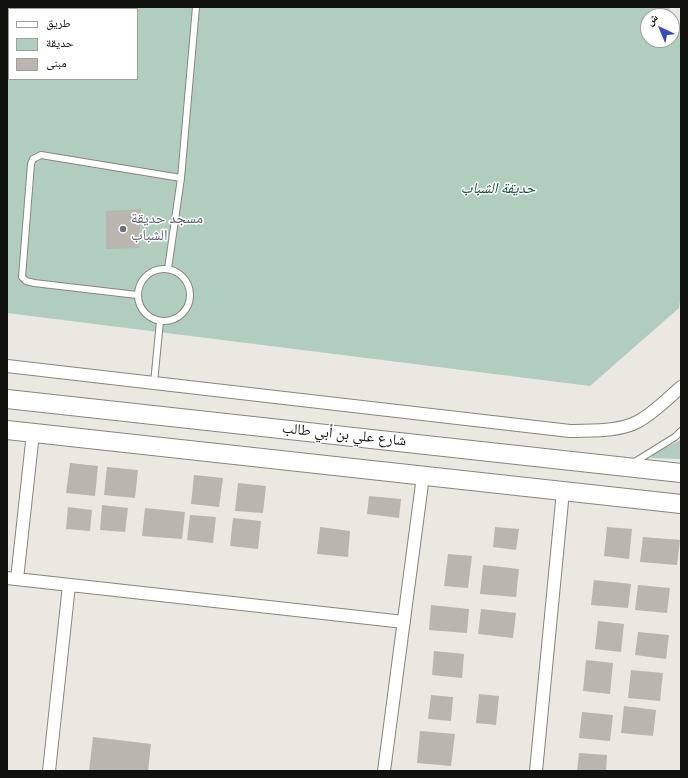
<!DOCTYPE html>
<meta charset="utf-8">
<style>
body{margin:0}
#map{position:relative;width:688px;height:778px;overflow:hidden;background:#eae8e0;font-family:Spectral,"Noto Naskh Arabic",serif}
canvas{display:block}
.frame{position:absolute;inset:0;border:8px solid #11110e;pointer-events:none}
.legend{position:absolute;left:8px;top:8px;width:130px;height:72px;box-sizing:border-box;background:#fff;border:1px solid #a0a09f;margin:0;padding:5px 7px;list-style:none;font-size:12px;color:#11110e}
.legend li{display:flex;align-items:center;gap:8px;height:20px}
.legend b{width:20px;border:1px solid #a0a09f}
.north{position:absolute;left:640px;top:8px;width:40px;height:40px;box-sizing:border-box;background:#fff;border:1px solid #a0a09f;border-radius:50%;rotate:316deg;font-size:11px;font-weight:700;line-height:16px;text-align:center;color:#11110e}
.north::after{content:'';display:block;margin:auto;width:14px;height:18px;background:#384abc;clip-path:polygon(50% 0,100% 100%,50% 72%,0 100%)}
</style>
<div id="map">
<canvas width="688" height="778"></canvas>
<div class="frame"></div>
<ul class="legend">
<li><b style="height:5px;background:#fff"></b>طريق</li>
<li><b style="height:11px;background:#b1cdbd"></b>حديقة</li>
<li><b style="height:11px;background:#b8b6af"></b>مبنى</li>
</ul>
<div class="north">ش</div>
</div>
<script>
const c = document.querySelector('canvas').getContext('2d');
c.lineJoin = 'round';
function paint(path, color) { c.fillStyle = color; c.fill(path, 'evenodd'); }
function trace(path, color, width, dash) { c.strokeStyle = color; c.lineWidth = width; c.lineCap = dash ? 'butt' : 'round'; c.setLineDash(dash || []); c.stroke(path); }
function drawText(font, color, halo, rows, align = 'center') {
  c.font = font + ' Spectral,"Noto Naskh Arabic",serif'; c.lineWidth = 3; c.setLineDash([]); c.textBaseline = 'middle'; c.strokeStyle = halo; c.fillStyle = color; for (const [text, x, y, turn = 0] of rows) {
    c.save(); c.translate(x, y); c.rotate((+turn || 0) * Math.PI / 180); c.textAlign = isNaN(turn) ? turn : align; if (halo) c.strokeText(text, 0, 0); c.fillText(text, 0, 0); c.restore();
  }
}
paint(new Path2D(`
 M 7,7 L 668,7 L 681,26 L 681,294 L 679,308 L 590,386 L 7,313 ZM 9,9 L 137,9 L 137,79 L 9,79 ZM 648,16 L 672,16 L 672,40 L 648,40 Z
 M 681,440 L 681,459 L 651,458 L 653,453 Z`), '#b1cdbd');
paint(new Path2D(`
 M 141,209 L 139,248 L 106,249 L 106,211 Z
 M 70,463 L 98,466 L 95,496 L 66,493 Z
 M 107,467 L 138,470 L 135,498 L 104,495 Z
 M 194,475 L 223,478 L 219,507 L 191,504 Z
 M 238,483 L 266,486 L 263,513 L 235,511 Z
 M 369,496 L 401,499 L 399,518 L 367,514 Z
 M 102,505 L 128,508 L 125,532 L 100,530 Z
 M 68,507 L 92,510 L 90,531 L 66,529 Z
 M 145,508 L 185,512 L 182,539 L 142,536 Z
 M 190,515 L 216,517 L 213,543 L 187,540 Z
 M 233,518 L 261,521 L 258,549 L 230,546 Z
 M 320,527 L 350,531 L 348,557 L 317,554 Z
 M 495,527 L 519,529 L 516,550 L 493,547 Z
 M 607,527 L 632,529 L 629,559 L 604,556 Z
 M 643,537 L 680,540 L 677,565 L 640,562 Z
 M 448,554 L 472,556 L 468,588 L 444,586 Z
 M 483,565 L 519,569 L 516,597 L 480,594 Z
 M 594,580 L 631,584 L 628,608 L 591,605 Z
 M 638,585 L 670,588 L 667,613 L 635,610 Z
 M 431,605 L 469,609 L 467,633 L 429,630 Z
 M 481,609 L 516,613 L 513,638 L 478,634 Z
 M 598,621 L 624,624 L 621,652 L 595,649 Z
 M 638,632 L 669,635 L 666,659 L 635,655 Z
 M 434,651 L 464,654 L 462,678 L 432,675 Z
 M 586,660 L 613,663 L 610,694 L 583,691 Z
 M 631,670 L 663,673 L 660,701 L 628,698 Z
 M 479,694 L 499,696 L 496,725 L 476,723 Z
 M 431,695 L 453,697 L 451,721 L 428,719 Z
 M 624,706 L 656,710 L 653,736 L 621,733 Z
 M 582,712 L 613,715 L 610,741 L 579,738 Z
 M 420,731 L 455,734 L 451,766 L 417,763 Z
 M 93,737 L 151,744 L 148,771 L 89,771 Z
 M 579,753 L 607,755 L 606,771 L 577,771 Z`), '#b8b6af');
const lane = new Path2D(`
 M138 295a26 26 0 1 1 52 0a26 26 0 1 1-52 0Z
 M 168,269 L 181,178
 M 137,295 L 34,283 L 26,281 L 22,277 L 31,164 L 33,159 L 41,155 L 181,178 L 196,7
 M 154,383 L 160,321
 M 633,463 L 675,437 L 681,431`);
const street = new Path2D(`
 M 7,366 L 570,431 C 591,430 618,432 637,422 C 654,413 667,399 681,387
 M 7,578 L 404,622
 M 17,579 L 33,433
 M 49,771 L 69,585
 M 384,771 L 423,476
 M 536,771 L 563,491`);
const secondary = new Path2D(`
 M 7,399 L 681,473
 M 7,430 L 681,504`);
trace(lane, '#87867e', 8);
trace(street, '#87867e', 14);
trace(secondary, '#87867e', 20);
trace(lane, '#fff', 6);
trace(street, '#fff', 12);
trace(secondary, '#fff', 18);
for (const [x, y, r, color] of [
 [123,229,4,"#6b7280"]
]) { const dot = new Path2D(); dot.arc(x, y, r, 0, 2 * Math.PI); c.fillStyle = color; c.fill(dot); trace(dot, '#fff', 1.5); }
drawText('italic 15px', '#085134', '#fff', [
 ["حديقة الشباب",498,190]
]);
drawText('15px', '#5b616d', '#fff', [
 ["مسجد حديقة",131,220],
 ["الشباب",131,237]
], 'left');
drawText('15px', '#11110e', '#fff', [
 ["شارع علي بن أبي طالب",344,436,6]
]);
</script>
